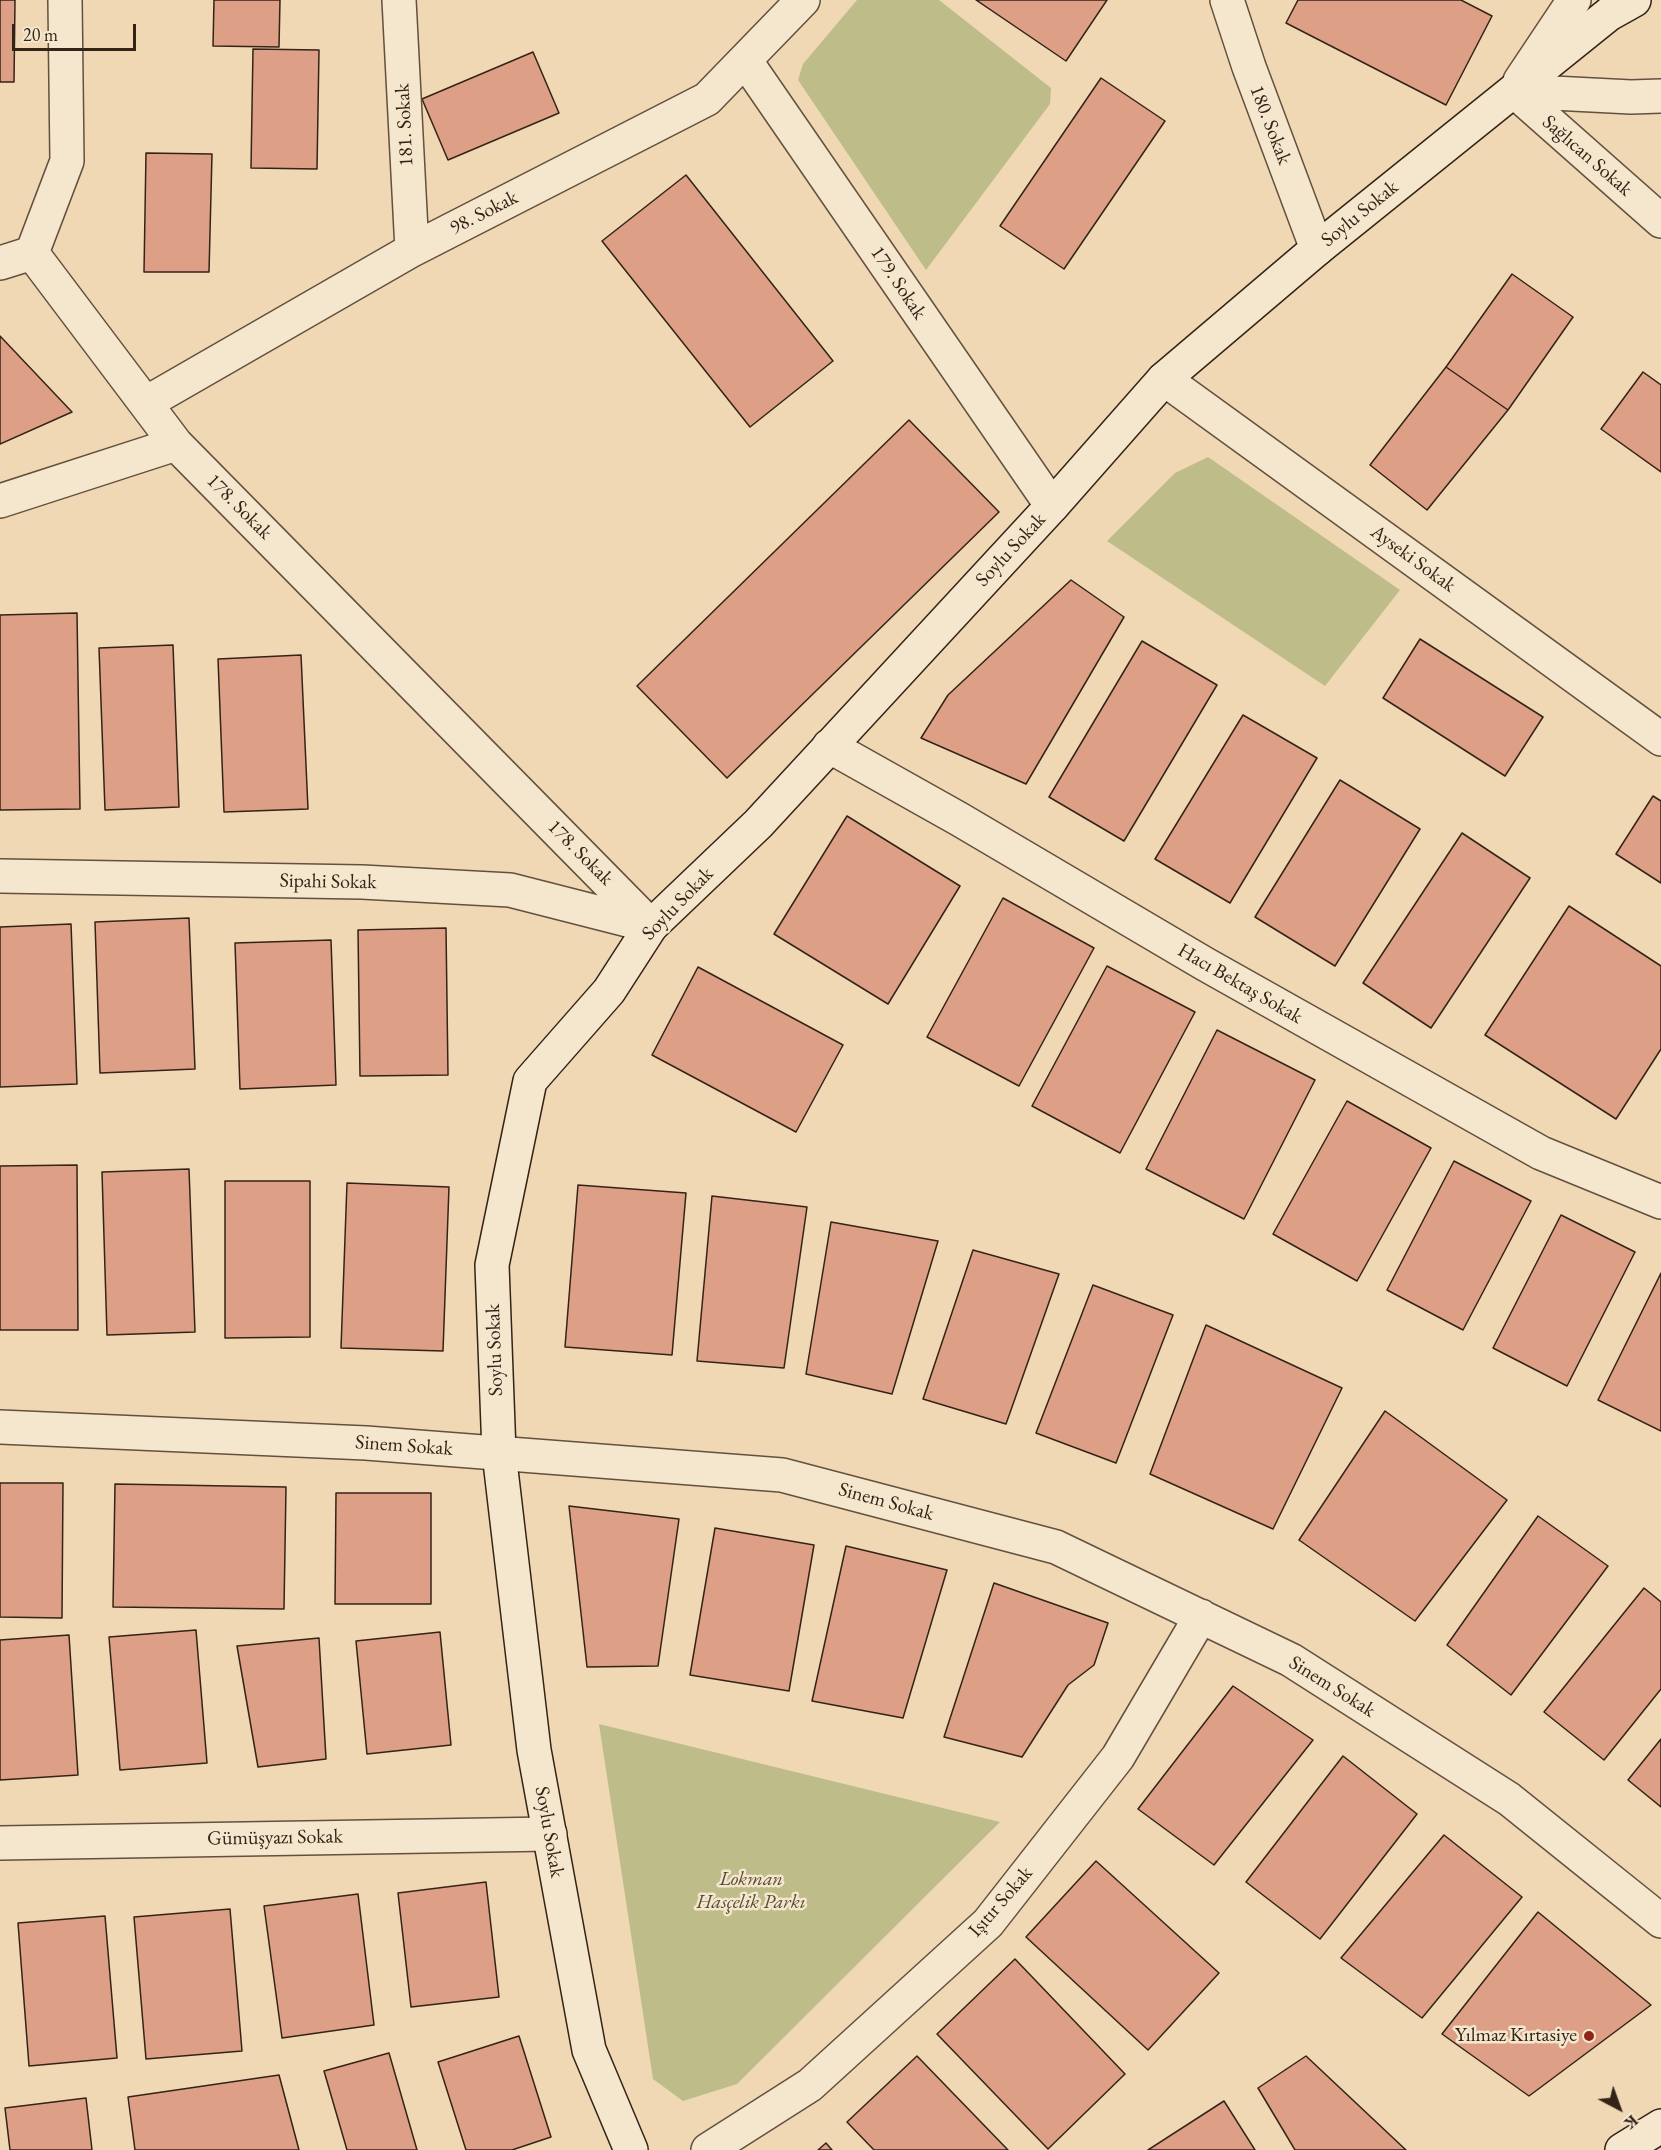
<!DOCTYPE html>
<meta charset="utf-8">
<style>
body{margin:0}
#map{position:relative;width:1661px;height:2150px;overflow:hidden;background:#efd8b3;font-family:"EB Garamond",serif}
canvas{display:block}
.north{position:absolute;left:1589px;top:2078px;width:60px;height:60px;-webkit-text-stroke:4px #f5e6ce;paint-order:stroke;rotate:139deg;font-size:16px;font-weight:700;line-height:24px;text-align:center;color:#342317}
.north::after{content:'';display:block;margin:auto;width:21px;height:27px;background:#342317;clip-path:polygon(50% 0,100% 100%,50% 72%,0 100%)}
.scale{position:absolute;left:12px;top:24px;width:124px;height:27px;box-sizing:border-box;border:3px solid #342317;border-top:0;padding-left:8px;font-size:18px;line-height:21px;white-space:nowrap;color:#342317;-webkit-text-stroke:4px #f5e6ce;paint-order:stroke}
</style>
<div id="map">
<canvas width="1661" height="2150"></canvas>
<div class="north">K</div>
<div class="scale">20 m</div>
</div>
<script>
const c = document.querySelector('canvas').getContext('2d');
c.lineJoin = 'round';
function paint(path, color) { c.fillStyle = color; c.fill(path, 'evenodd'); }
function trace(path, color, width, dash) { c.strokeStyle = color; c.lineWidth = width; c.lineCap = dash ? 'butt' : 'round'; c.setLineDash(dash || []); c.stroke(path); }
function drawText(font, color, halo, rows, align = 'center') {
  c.font = font + ' "EB Garamond",serif'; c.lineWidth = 5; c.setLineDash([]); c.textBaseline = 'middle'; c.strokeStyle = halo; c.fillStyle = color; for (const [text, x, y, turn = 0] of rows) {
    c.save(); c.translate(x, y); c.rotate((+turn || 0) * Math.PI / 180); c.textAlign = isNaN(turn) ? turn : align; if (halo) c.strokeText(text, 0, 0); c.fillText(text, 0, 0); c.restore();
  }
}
paint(new Path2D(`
 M 857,0 L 939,0 L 1051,88 L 1050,104 L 926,270 L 798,80 L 803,64 Z
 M 1208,457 L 1400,590 L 1325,686 L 1107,541 L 1175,473 Z
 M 599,1724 L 1000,1822 L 737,2084 L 683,2101 L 653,2079 Z`), '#bebd89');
const building = new Path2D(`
 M 0,0 L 15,0 L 14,82 L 0,82 Z
 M 214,0 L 280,0 L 279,47 L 213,46 Z
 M 976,0 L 1107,0 L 1066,61 Z
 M 1298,0 L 1461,0 L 1492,16 L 1446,105 L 1286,23 Z
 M 253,49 L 319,50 L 317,169 L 251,168 Z
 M 533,52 L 559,113 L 448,160 L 422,99 Z
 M 1101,78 L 1165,121 L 1064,269 L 1000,226 Z
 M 146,153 L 212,154 L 209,272 L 144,272 Z
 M 686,175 L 833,361 L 750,427 L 602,241 Z
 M 1512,274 L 1573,317 L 1508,410 L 1446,367 Z
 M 0,336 L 72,412 L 0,444 Z
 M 1446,367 L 1508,410 L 1427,510 L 1370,465 Z
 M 1643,372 L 1661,385 L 1661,472 L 1601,429 Z
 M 909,420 L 999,512 L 727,778 L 637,686 Z
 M 1071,580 L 1124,617 L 1026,784 L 921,738 L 948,695 Z
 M 77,613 L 80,809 L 0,810 L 0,615 Z
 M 1420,639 L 1543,717 L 1505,776 L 1383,698 Z
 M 1142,641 L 1217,685 L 1124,841 L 1049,797 Z
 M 173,645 L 179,807 L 105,810 L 99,648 Z
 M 301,655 L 308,809 L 224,812 L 218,659 Z
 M 1243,715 L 1317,758 L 1230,903 L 1155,859 Z
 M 1340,780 L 1420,829 L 1335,966 L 1255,917 Z
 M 1653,796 L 1661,801 L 1661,883 L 1616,854 Z
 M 847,816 L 960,886 L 888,1004 L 774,934 Z
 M 1462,833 L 1530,878 L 1431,1028 L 1363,983 Z
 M 1003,898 L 1094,948 L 1019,1086 L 927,1037 Z
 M 1569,906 L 1661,966 L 1661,1049 L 1616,1119 L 1485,1035 Z
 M 189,918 L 195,1069 L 100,1073 L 95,922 Z
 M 71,924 L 77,1084 L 0,1087 L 0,927 Z
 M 446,928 L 448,1075 L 360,1076 L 358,930 Z
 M 331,940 L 336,1085 L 240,1089 L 235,943 Z
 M 1107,966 L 1195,1012 L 1120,1153 L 1032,1106 Z
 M 698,967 L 843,1045 L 796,1132 L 652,1055 Z
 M 1217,1030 L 1315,1080 L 1244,1219 L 1146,1169 Z
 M 1347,1101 L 1431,1148 L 1357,1281 L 1273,1234 Z
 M 1454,1161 L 1531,1201 L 1463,1330 L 1387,1290 Z
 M 77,1165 L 78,1330 L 0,1330 L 0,1166 Z
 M 189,1169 L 195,1332 L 107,1335 L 102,1172 Z
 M 225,1181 L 310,1181 L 310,1337 L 225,1338 Z
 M 347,1183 L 449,1187 L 443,1351 L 341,1348 Z
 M 578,1185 L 686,1193 L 672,1355 L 565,1347 Z
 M 712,1196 L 807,1207 L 784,1368 L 697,1361 Z
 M 1561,1215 L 1635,1252 L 1567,1386 L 1493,1348 Z
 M 831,1222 L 938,1241 L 892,1394 L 806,1374 Z
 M 973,1250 L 1059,1274 L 1006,1424 L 923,1399 Z
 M 1661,1273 L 1661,1431 L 1598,1400 Z
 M 1093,1285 L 1173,1315 L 1116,1463 L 1036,1433 Z
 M 1206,1325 L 1342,1388 L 1273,1529 L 1150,1474 Z
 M 1385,1411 L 1507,1500 L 1415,1621 L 1299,1540 Z
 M 0,1483 L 63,1483 L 62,1618 L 0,1617 Z
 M 115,1484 L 286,1487 L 284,1609 L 113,1607 Z
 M 336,1493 L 431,1493 L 431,1604 L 335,1604 Z
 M 569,1506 L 679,1519 L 658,1666 L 587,1667 Z
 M 1538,1516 L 1608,1566 L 1511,1695 L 1447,1645 Z
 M 715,1528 L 814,1545 L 789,1691 L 690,1675 Z
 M 846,1546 L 947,1570 L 903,1718 L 812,1701 Z
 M 994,1583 L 1108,1623 L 1094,1665 L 1068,1685 L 1022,1757 L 944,1737 Z
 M 1644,1588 L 1661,1602 L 1661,1689 L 1604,1760 L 1544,1712 Z
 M 196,1630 L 207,1763 L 120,1770 L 109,1637 Z
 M 440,1632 L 451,1745 L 367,1754 L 356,1641 Z
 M 69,1635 L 78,1775 L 0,1780 L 0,1640 Z
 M 319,1638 L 326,1759 L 258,1767 L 237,1646 Z
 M 1233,1686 L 1313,1740 L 1214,1865 L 1138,1809 Z
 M 1661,1739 L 1661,1807 L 1628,1780 Z
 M 1343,1756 L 1417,1814 L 1320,1939 L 1246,1882 Z
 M 1444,1835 L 1522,1897 L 1422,2018 L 1341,1958 Z
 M 1096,1861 L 1219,1973 L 1148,2050 L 1026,1937 Z
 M 486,1882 L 499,1997 L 411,2007 L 398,1893 Z
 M 358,1894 L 374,2025 L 282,2038 L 264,1906 Z
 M 230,1909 L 242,2051 L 146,2059 L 134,1917 Z
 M 1538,1912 L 1651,2005 L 1529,2096 L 1442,2034 Z
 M 105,1916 L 117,2058 L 29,2066 L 18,1923 Z
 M 1015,1959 L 1125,2074 L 1048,2149 L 937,2034 Z
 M 519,2036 L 551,2137 L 512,2150 L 466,2150 L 438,2062 Z
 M 389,2053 L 417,2150 L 347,2150 L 324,2071 Z
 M 917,2056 L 1008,2150 L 874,2150 L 847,2122 Z
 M 1306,2056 L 1406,2150 L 1295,2150 L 1258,2088 Z
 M 279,2075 L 299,2150 L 135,2150 L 128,2097 Z
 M 86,2098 L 92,2150 L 10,2150 L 5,2108 Z
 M 1224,2101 L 1255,2150 L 1148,2150 Z
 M 826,2143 L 832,2150 L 818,2150 Z`);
paint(building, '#dd9f86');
trace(building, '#342317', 1.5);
const street = new Path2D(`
 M 399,0 L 412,250
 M 1227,0 L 1249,67 L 1317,249
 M 745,60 L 1052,506
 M 1520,81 L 1574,0
 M 1514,91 L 1661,221
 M 1514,91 L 1631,97 L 1661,96
 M 32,253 L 176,444 L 651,926
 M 32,253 L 67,161 L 65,0
 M 0,263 L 32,253
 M 1164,379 L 1661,739
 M 146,403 L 412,250 L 707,99 L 803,0
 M 0,501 L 176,444
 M 829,746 L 959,819 L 1205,964 L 1541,1153 L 1661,1202
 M 0,876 L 362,882 L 510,890 L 651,926
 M 0,1427 L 366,1443 L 782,1475 L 1056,1547 L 1291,1660 L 1509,1799 L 1661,1921
 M 0,1843 L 550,1834
 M 708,2150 L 810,2085 L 988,1923 L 1118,1757 L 1201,1616`);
const secondary = new Path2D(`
 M 631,2150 L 589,2050 L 534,1750 L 499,1453 L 492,1265 L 530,1081 L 609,991 L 651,926 L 758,824 L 1052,506 L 1164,379 L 1317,249 L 1609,14 L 1634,0
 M 1622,2150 L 1661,2126`);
trace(street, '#63503e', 36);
trace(secondary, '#342317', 36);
trace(street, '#f5e6ce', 33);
trace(secondary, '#f5e6ce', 33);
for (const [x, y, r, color] of [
 [1589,2036,6,"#8f2418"]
]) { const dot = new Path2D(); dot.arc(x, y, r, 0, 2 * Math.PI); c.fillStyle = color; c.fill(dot); trace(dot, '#f5e6ce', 2); }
drawText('20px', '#342317', '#f5e6ce', [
 ["181. Sokak",405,125,-93],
 ["180. Sokak",1270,125,69],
 ["Sağlıcan Sokak",1587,156,41],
 ["98. Sokak",484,213,-27],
 ["Soylu Sokak",1360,214,-39],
 ["179. Sokak",898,283,56],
 ["178. Sokak",239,507,45],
 ["Soylu Sokak",1011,550,-47],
 ["Ayseki Sokak",1413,559,36],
 ["178. Sokak",580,853,45],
 ["Sipahi Sokak",328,882,1],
 ["Soylu Sokak",678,904,-46],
 ["Hacı Bektaş Sokak",1240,984,30],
 ["Soylu Sokak",495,1350,-92],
 ["Sinem Sokak",404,1446,4],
 ["Sinem Sokak",886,1502,15],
 ["Sinem Sokak",1332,1687,32],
 ["Soylu Sokak",549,1832,80],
 ["Gümüşyazı Sokak",275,1838,-1],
 ["Işıtır Sokak",1001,1902,-49]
]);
drawText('italic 20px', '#564a34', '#f5e6ce', [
 ["Lokman",751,1880],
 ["Hasçelik Parkı",751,1903]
]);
drawText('20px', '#342317', '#f5e6ce', [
 ["Yılmaz Kırtasiye",1577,2036]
], 'right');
</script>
